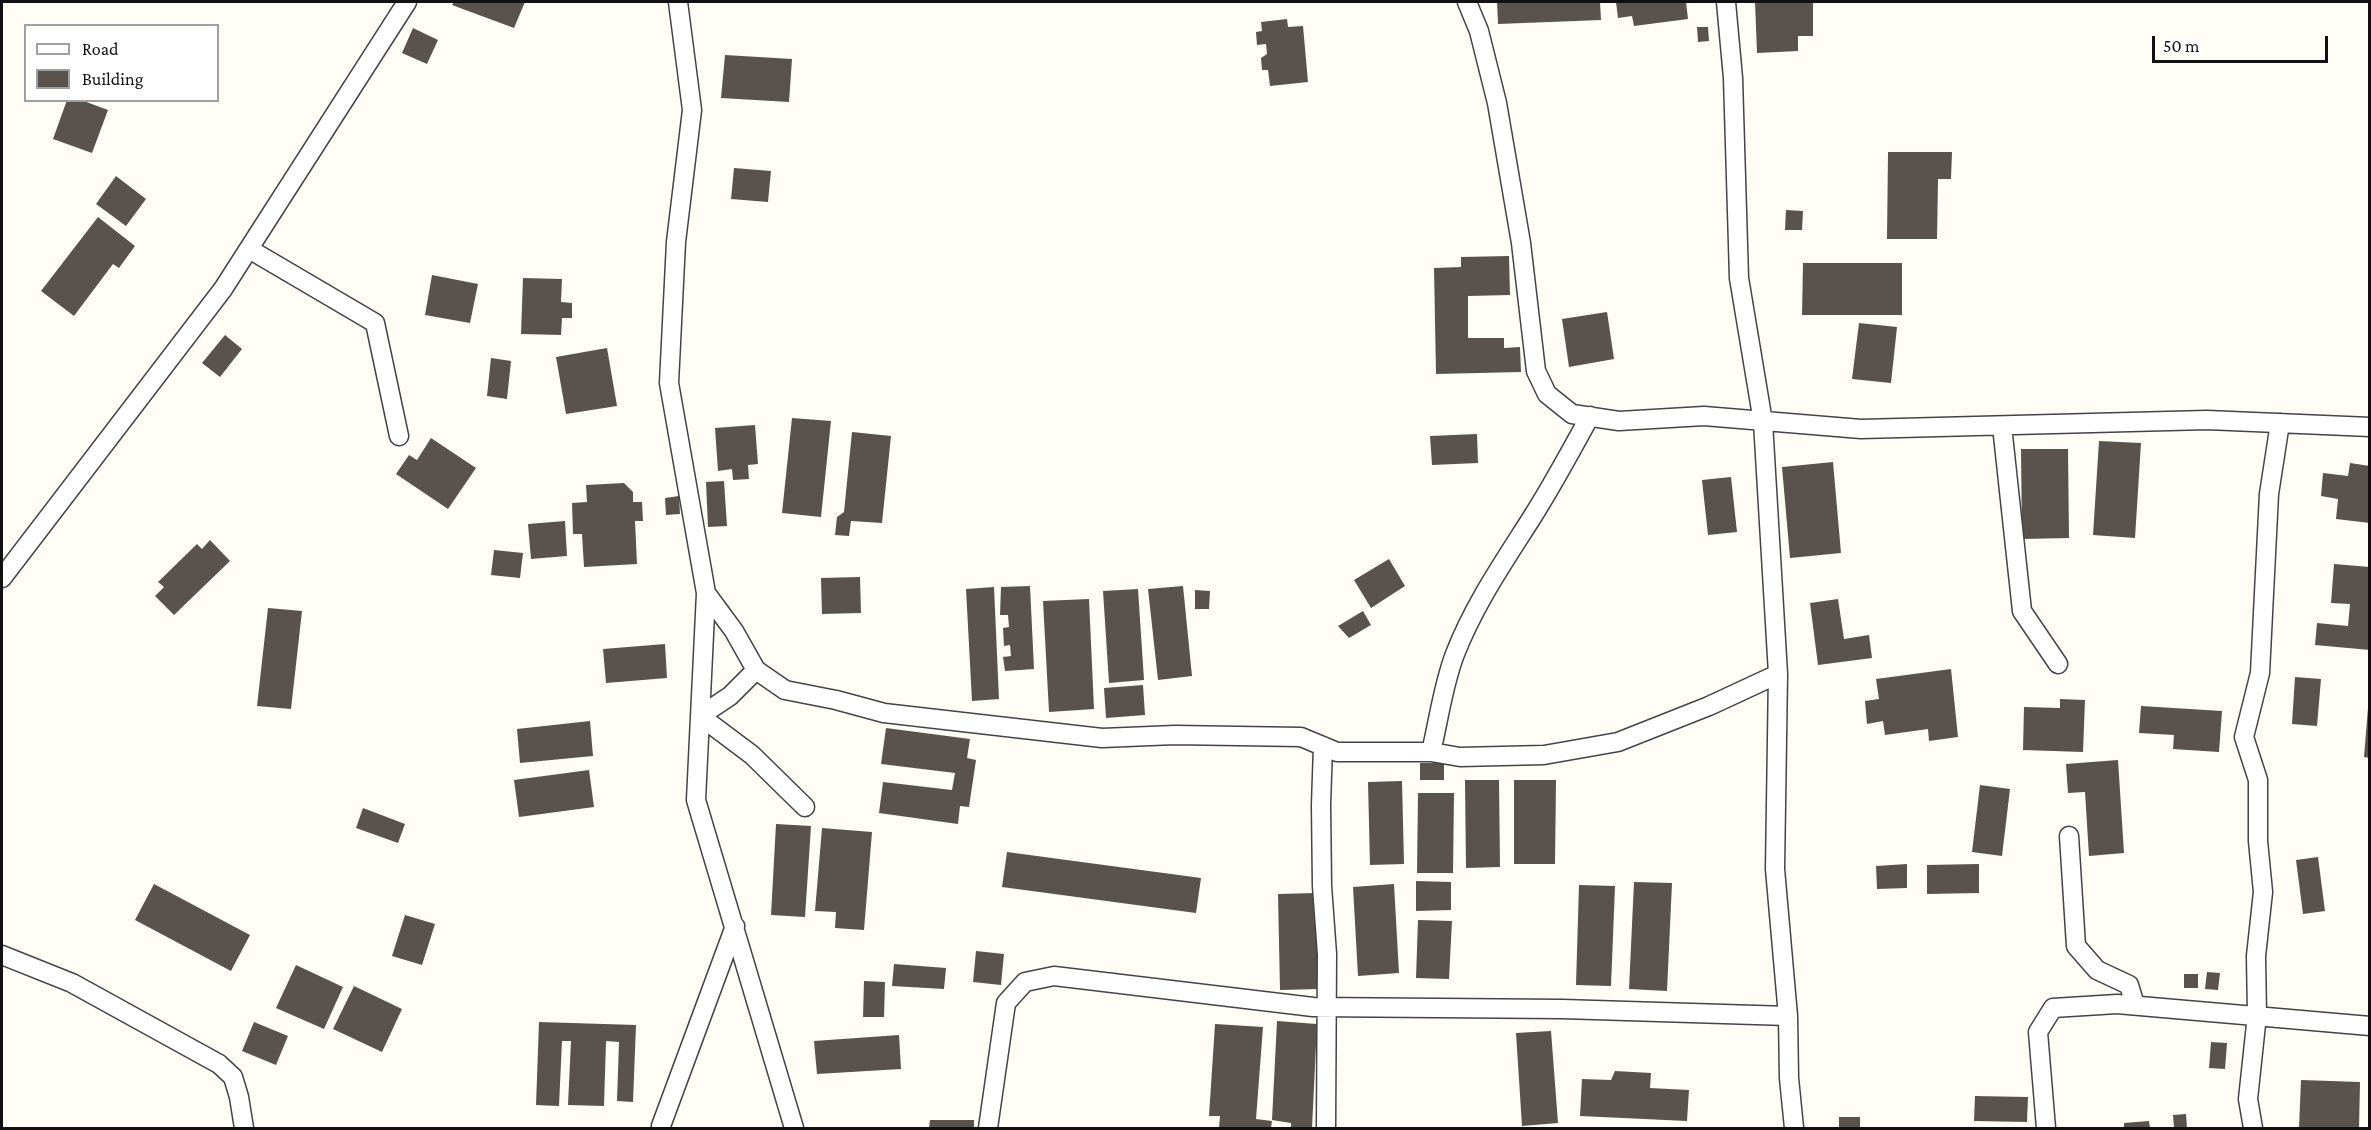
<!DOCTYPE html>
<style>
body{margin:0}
#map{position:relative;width:2371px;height:1130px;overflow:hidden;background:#fffdf5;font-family:"Crimson Pro",serif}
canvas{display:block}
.frame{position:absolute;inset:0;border:3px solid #111;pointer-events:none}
.legend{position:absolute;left:24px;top:24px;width:195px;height:78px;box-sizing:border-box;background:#fff;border:2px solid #a0a0a0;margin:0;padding:8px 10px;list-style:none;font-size:18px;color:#111}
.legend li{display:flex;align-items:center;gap:12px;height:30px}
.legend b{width:30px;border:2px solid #a0a0a0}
.scale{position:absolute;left:2152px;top:36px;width:176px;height:27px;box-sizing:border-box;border:3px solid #111;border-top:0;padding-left:8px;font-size:18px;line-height:21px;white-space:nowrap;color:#111;-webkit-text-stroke:4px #fff;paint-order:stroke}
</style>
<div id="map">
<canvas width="2371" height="1130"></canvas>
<div class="frame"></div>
<ul class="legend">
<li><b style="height:8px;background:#fff"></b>Road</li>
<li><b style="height:16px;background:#5a524d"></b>Building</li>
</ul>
<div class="scale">50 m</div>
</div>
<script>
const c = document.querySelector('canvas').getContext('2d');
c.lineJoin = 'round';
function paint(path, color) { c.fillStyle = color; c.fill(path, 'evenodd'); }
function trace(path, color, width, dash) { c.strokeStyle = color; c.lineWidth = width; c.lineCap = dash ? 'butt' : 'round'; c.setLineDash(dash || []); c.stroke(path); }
paint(new Path2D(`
 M 454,2 L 525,2 L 514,28 L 452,5 Z
 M 1497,2 L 1600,2 L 1601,20 L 1498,24 Z
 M 1616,2 L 1686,2 L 1688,19 L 1634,26 L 1632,16 L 1618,18 Z
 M 1755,2 L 1813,2 L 1813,36 L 1798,36 L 1798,51 L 1757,53 Z
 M 1287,19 L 1288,27 L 1303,26 L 1308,82 L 1270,86 L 1268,70 L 1262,70 L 1261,58 L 1267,54 L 1266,44 L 1257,45 L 1256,32 L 1262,31 L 1261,22 Z
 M 1697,27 L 1708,27 L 1709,41 L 1698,42 Z
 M 413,28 L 438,40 L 427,64 L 402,53 Z
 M 725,55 L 792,59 L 789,102 L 721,98 Z
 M 67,100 L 81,100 L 108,110 L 92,153 L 53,139 Z
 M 1888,152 L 1952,152 L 1951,179 L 1938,179 L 1937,239 L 1887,239 Z
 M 734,168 L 771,171 L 768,202 L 731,199 Z
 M 116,176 L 146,199 L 126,226 L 96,204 Z
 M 1786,210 L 1803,211 L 1802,230 L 1785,230 Z
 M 98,217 L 135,246 L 119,268 L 113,264 L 74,316 L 41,291 Z
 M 1509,256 L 1510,295 L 1468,296 L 1468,338 L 1504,338 L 1504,348 L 1520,347 L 1521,372 L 1436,374 L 1434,268 L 1461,267 L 1461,257 Z
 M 1803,263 L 1902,263 L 1902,315 L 1802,315 Z
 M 432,275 L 478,284 L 470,323 L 425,315 Z
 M 523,278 L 562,279 L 561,302 L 572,303 L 572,318 L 562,318 L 561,335 L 521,334 Z
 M 1607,312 L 1614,359 L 1569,367 L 1562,319 Z
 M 1859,323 L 1897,327 L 1891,383 L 1852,379 Z
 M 225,335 L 242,349 L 220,377 L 202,363 Z
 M 607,348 L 617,406 L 566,414 L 556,357 Z
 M 491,358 L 511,361 L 507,399 L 487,396 Z
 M 792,418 L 831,421 L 821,517 L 782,513 Z
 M 755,425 L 758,464 L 748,465 L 749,479 L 733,480 L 732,469 L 718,471 L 715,428 Z
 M 852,432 L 891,436 L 882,523 L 851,521 L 849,536 L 835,535 L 837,517 L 844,512 Z
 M 1477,434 L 1478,463 L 1432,465 L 1430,436 Z
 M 431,438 L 476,468 L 448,509 L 396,474 L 409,455 L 417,460 Z
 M 2099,441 L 2141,443 L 2135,538 L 2093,535 Z
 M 2021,449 L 2068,449 L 2069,538 L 2022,539 Z
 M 1833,462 L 1841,553 L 1790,558 L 1782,467 Z
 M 2350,463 L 2370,466 L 2370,523 L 2336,519 L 2338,499 L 2321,496 L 2323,473 L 2348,476 Z
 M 1731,477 L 1737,532 L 1708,535 L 1702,480 Z
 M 724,481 L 727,526 L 708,527 L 706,482 Z
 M 624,483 L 633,492 L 633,502 L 642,502 L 643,521 L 635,521 L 637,564 L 584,567 L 582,534 L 573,534 L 572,503 L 587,502 L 586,485 Z
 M 679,496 L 680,514 L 666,515 L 665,498 Z
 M 565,521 L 567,556 L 531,559 L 528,524 Z
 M 210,540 L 230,561 L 174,615 L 155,596 L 164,587 L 158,582 L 197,544 L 202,549 Z
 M 494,550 L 523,553 L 520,578 L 491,575 Z
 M 1389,559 L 1405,586 L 1371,608 L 1354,580 Z
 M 2334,564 L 2370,567 L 2370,650 L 2315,645 L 2317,623 L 2348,626 L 2350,604 L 2331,603 Z
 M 860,577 L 861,613 L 822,614 L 821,578 Z
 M 1030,586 L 1034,669 L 1005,671 L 1003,657 L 1011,656 L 1010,645 L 1004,646 L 1003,628 L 1009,627 L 1008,615 L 1000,615 L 1001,587 Z
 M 1183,586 L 1192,676 L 1158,680 L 1148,589 Z
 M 994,587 L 999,699 L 972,701 L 966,589 Z
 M 1138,589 L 1144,680 L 1109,683 L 1103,591 Z
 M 1195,590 L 1210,591 L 1209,609 L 1195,609 Z
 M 1089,599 L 1094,709 L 1049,712 L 1043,601 Z
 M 1838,599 L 1844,639 L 1869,635 L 1872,658 L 1818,665 L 1810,603 Z
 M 268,608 L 302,611 L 291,709 L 257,706 Z
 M 1363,611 L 1371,625 L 1349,638 L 1338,626 Z
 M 665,644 L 667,678 L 606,683 L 603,649 Z
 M 1951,669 L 1958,737 L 1929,741 L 1928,729 L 1885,735 L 1883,721 L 1867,724 L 1865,701 L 1879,699 L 1876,679 Z
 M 2295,677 L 2321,679 L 2317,726 L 2292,724 Z
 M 1143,685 L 1145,715 L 1106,718 L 1104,688 Z
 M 2060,699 L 2085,700 L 2083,752 L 2023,750 L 2024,707 L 2060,708 Z
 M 2141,706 L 2222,711 L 2219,752 L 2173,749 L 2174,735 L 2139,733 Z
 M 2368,708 L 2370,708 L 2370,758 L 2364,757 Z
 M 590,721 L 593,756 L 520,763 L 517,729 Z
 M 886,728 L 970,739 L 967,758 L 976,760 L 969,807 L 960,806 L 958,824 L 879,813 L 883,782 L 952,790 L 955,773 L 881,764 Z
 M 2118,760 L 2124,853 L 2089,856 L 2085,792 L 2068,793 L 2066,764 Z
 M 1420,763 L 1444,763 L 1444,780 L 1420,780 Z
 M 589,770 L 594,807 L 519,817 L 514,780 Z
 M 1465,780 L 1499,780 L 1500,867 L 1466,868 Z
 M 1514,780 L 1556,780 L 1555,864 L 1514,864 Z
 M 1402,781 L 1404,864 L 1370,865 L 1368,782 Z
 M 1980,785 L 2010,789 L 2002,856 L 1972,852 Z
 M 1418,793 L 1454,793 L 1453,873 L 1417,873 Z
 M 363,808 L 405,824 L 398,843 L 356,828 Z
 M 776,824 L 811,826 L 805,917 L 771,915 Z
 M 822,828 L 872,832 L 864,930 L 835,928 L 836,912 L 815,911 Z
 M 1007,852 L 1201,878 L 1196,913 L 1002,887 Z
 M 2318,857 L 2325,911 L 2303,914 L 2296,860 Z
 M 1907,864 L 1907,888 L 1877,889 L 1876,866 Z
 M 1979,864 L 1979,893 L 1927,894 L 1927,865 Z
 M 1416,881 L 1451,882 L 1451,910 L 1416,911 Z
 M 1634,882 L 1672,883 L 1667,991 L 1629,989 Z
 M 154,884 L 250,935 L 231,971 L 135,920 Z
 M 1394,884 L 1399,973 L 1358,976 L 1353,887 Z
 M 1579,885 L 1615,886 L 1611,986 L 1576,985 Z
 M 1316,893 L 1319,989 L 1280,990 L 1278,894 Z
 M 405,915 L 435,924 L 422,965 L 392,956 Z
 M 1418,920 L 1452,921 L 1449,979 L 1416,978 Z
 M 976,951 L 1004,954 L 1001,985 L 973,982 Z
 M 894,964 L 946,968 L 944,989 L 892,986 Z
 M 296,965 L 343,987 L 324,1029 L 276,1008 Z
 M 2207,972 L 2220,973 L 2218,990 L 2205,989 Z
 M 2184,974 L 2198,974 L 2198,988 L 2184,988 Z
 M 864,981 L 885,982 L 884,1017 L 863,1017 Z
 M 354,986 L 402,1009 L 382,1052 L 333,1029 Z
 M 1277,1021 L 1317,1024 L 1312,1128 L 1291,1128 L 1291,1123 L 1272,1120 Z
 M 254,1022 L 288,1036 L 276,1065 L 242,1051 Z
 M 539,1022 L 636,1025 L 633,1102 L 617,1101 L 619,1042 L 606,1041 L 604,1106 L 568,1105 L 571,1041 L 562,1041 L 559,1106 L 536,1105 Z
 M 1215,1024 L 1263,1027 L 1256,1119 L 1272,1121 L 1271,1128 L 1219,1128 L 1220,1116 L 1209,1116 Z
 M 1551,1031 L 1558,1123 L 1522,1126 L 1516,1033 Z
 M 899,1035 L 901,1069 L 817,1074 L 814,1041 Z
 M 2211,1042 L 2227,1043 L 2225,1069 L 2209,1068 Z
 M 1615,1071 L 1651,1073 L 1650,1088 L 1689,1090 L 1687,1121 L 1580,1116 L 1582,1079 L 1611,1080 Z
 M 2301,1080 L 2360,1082 L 2359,1128 L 2299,1128 Z
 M 1975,1096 L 2028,1097 L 2027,1122 L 1974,1121 Z
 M 2186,1114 L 2187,1128 L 2174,1128 L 2173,1115 Z
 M 1839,1117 L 1860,1117 L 1860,1128 L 1839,1128 Z
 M 930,1120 L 974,1120 L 974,1128 L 929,1128 Z
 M 2149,1121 L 2150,1128 L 2124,1128 L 2124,1123 Z`), '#5a524d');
const minor = new Path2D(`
 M 678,2 L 692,110 L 676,242 L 669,383 L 706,593 L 696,800 L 794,1128
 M 1467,2 L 1479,31 L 1497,103 L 1521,243 L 1536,371 L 1547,394 L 1572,414 L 1619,421 L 1704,416 L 1861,429 L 2207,420 L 2370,427
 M 1726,2 L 1733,78 L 1739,278 L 1763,422 L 1778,674 L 1775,869 L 1788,1016 L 1789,1078 L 1794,1128
 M 249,249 L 375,323 L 399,436
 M 2002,426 L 2022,611 L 2058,664
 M 2,578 L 223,289 L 407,2
 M 756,670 L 785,690 L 836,700 L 884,713 L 1102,738 L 1175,735 L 1301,737 L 1337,752 L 1431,752 L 1460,757 L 1544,755 L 1618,742 L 1709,706 L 1778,674
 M 700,716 L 730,696 L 756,670 L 734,631 L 706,593
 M 700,716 L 752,755 L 805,807
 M 1323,746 L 1321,805 L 1322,886 L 1327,954 L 1326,1128
 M 1431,752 C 1439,719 1443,685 1455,654 C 1474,605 1503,563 1531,519 C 1552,486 1571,451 1590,416
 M 2069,836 L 2076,946 L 2097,970 L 2129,985 L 2135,1005
 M 2,955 L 72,983 L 219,1064 L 233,1077 L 239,1097 L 244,1128
 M 661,1126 L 735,926
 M 988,1128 L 1006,1003 L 1025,982 L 1054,976 L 1313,1007 L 1562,1009 L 1788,1016
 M 2046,1128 L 2038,1032 L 2053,1008 L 2117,1004 L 2370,1026
 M 2253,1128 L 2248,1099 L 2257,1015 L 2256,956 L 2263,892 L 2258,841 L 2258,780 L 2244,737 L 2260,673 L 2269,494 L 2280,423`);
trace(minor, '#444', 21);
trace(minor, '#fff', 18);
</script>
